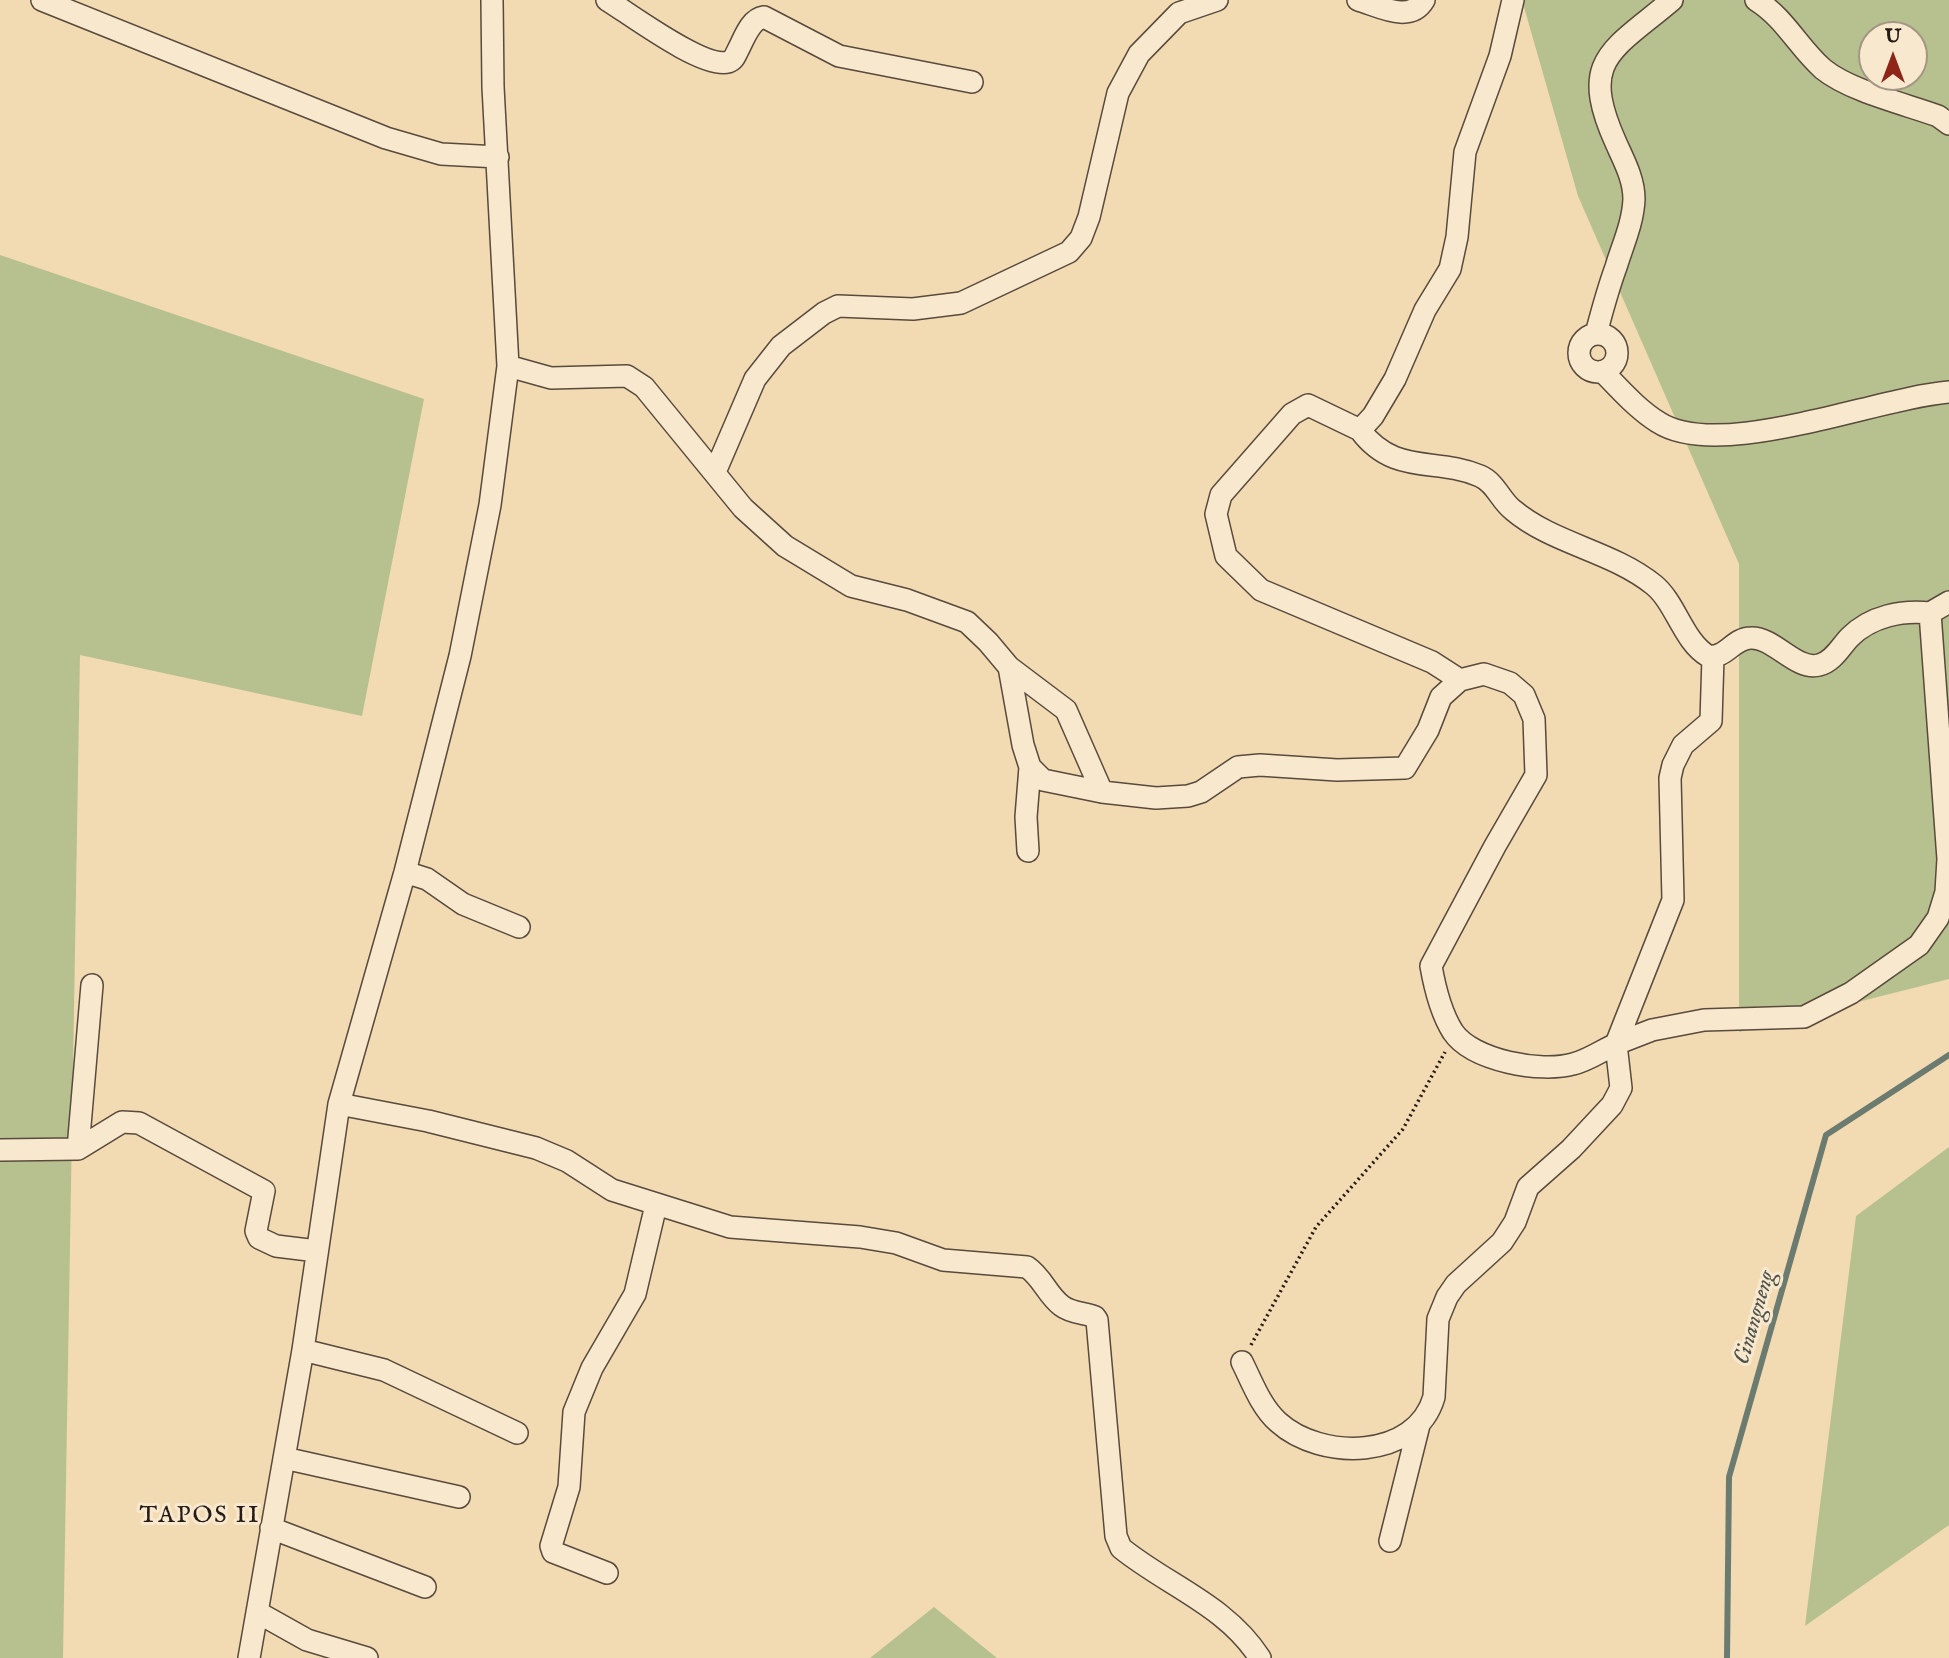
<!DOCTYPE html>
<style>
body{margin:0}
#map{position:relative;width:1949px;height:1658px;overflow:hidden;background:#f2dbb3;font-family:"IM FELL English",serif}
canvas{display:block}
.north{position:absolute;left:1858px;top:21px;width:70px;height:70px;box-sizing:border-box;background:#f7e8ce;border:2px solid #a39684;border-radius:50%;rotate:0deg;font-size:19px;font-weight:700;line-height:28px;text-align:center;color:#251a14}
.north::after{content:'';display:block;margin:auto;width:24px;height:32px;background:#8f2418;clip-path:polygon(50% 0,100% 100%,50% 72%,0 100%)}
</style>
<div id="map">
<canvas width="1949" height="1658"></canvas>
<div class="north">U</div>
</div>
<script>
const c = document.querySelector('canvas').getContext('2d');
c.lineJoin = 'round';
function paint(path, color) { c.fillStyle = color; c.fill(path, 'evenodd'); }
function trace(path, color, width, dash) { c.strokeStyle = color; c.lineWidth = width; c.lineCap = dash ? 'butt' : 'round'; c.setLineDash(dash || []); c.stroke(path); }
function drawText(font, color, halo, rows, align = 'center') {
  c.font = font + ' "IM FELL English",serif'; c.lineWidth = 6; c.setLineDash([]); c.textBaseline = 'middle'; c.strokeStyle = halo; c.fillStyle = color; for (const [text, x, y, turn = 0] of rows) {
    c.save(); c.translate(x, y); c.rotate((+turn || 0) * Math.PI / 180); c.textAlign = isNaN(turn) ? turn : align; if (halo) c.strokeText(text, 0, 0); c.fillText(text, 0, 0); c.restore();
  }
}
paint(new Path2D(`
 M 1522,0 L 1949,0 L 1949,979 L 1739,1032 L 1739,564 L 1578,196 ZM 1872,35 L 1914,35 L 1914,77 L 1872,77 Z
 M 0,255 L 424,399 L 362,716 L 80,655 L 63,1658 L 0,1658 Z
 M 1949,1147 L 1949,1525 L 1805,1626 L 1856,1216 Z
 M 934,1607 L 997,1658 L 870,1658 Z`), '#b7c18f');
trace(new Path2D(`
 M 1727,1658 L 1729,1477 L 1826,1135 L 1949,1055`), '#6c7b6f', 6);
const minor = new Path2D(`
 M 42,0 L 386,138 L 441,154 L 498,157
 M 607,0 C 630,14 703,69 728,62 C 734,60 735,56 738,50 C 744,39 750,19 764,17 L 839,56 L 972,82
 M 1358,0 C 1379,6 1410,24 1424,0
 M 1756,0 C 1785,18 1798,47 1823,69 C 1850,91 1905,104 1938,116 L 1949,124
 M1579 353a19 19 0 1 1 38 0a19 19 0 1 1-38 0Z
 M 1596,334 C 1602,311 1608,289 1616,267 C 1623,244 1633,223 1634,199 C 1634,179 1624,161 1616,143 C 1578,59 1612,51 1672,0
 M 508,366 L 551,378 L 627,376 L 644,387 L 743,508 L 785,546 L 851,586 L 907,600 L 967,622 L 988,642 L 1009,667 L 1023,745 L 1030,767 L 1043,780 L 1102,792 L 1156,798 L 1188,796 L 1201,792 L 1238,767 L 1260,765 L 1337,770 L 1405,768 L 1428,730 L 1441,697 L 1460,680 L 1484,674 L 1510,683 L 1524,695 L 1534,719 L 1536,775 L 1495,846 L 1431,966 C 1435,989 1441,1013 1453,1032 C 1473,1061 1541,1073 1573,1064 C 1587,1061 1603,1050 1616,1044 L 1673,900 L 1670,778 L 1673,765 L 1683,745 L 1711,721 L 1713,657
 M 1603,372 C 1620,389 1637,409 1658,422 C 1719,462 1875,398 1949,392
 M 1360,430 C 1394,476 1436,457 1480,476 C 1496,483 1500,500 1513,510 C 1553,544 1612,551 1654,585 C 1676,603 1683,641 1708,656 C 1726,659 1733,638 1751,638 C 1774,637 1796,671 1819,665 C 1833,662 1841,646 1850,637 C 1871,616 1902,610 1930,613
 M 715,472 L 755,379 L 781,346 L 824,313 L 838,306 L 913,309 L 961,303 L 1069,252 L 1081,238 L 1089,217 L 1118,93 L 1139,54 L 1179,13 L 1217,0
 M 1009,667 L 1066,710 L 1102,792
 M 1460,680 L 1432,662 L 1261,590 L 1226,556 L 1216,514 L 1221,495 L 1292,414 L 1308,405 L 1360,430 L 1373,416 L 1395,379 L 1425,310 L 1450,269 L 1457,237 L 1465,152 L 1500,56 L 1513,0
 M 1028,851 L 1026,817 L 1030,767
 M 405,872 L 427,879 L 463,904 L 519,927
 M 339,1104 L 428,1121 L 536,1148 L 567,1161 L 612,1190 L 730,1227 L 860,1237 L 896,1243 L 943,1260 L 1027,1267 C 1043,1278 1047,1295 1062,1306 C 1071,1313 1085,1313 1095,1317 L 1097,1320 L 1116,1536 L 1121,1548 C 1168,1586 1226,1605 1260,1658
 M 78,1149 L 92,985
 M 0,1150 L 78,1149 L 122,1122 L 139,1123 L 264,1191 L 256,1231 L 259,1238 L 276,1246 L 317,1251
 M 303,1350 L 384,1370 L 517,1433
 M 1242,1362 C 1252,1382 1261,1407 1278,1422 C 1321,1461 1416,1460 1434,1397 L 1438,1319 L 1447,1297 L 1456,1284 L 1502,1242 L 1515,1222 L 1528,1187 L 1571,1149 L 1612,1105 L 1621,1088 L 1616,1044 L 1652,1030 L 1704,1020 L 1804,1017 L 1851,993 L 1919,945 L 1938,918 L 1946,892 L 1948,859 L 1930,613 L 1949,602
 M 284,1458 L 459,1497
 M 271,1528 L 425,1587
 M 1390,1541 L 1419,1425
 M 607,1573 L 553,1552 L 551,1546 L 569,1487 L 574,1412 L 592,1368 L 635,1294 L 656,1205
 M 257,1612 L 307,1640 L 367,1658
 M 249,1658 L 303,1350 L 339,1104 L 405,872 L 460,656 L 490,505 L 508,366 L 493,87 L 492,0`);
trace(minor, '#584a3c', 24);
trace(new Path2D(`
 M 1251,1345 L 1316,1227 L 1403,1129 L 1445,1052`), '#251a14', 3.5, [2, 3.5]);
trace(minor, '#f7e8ce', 21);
drawText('italic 23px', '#4e5249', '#f7e8ce', [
 ["Cinangneng",1756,1318,-74]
]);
c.letterSpacing = '2px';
drawText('24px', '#251a14', '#f7e8ce', [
 ["TAPOS II",200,1517]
]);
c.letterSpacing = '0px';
</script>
